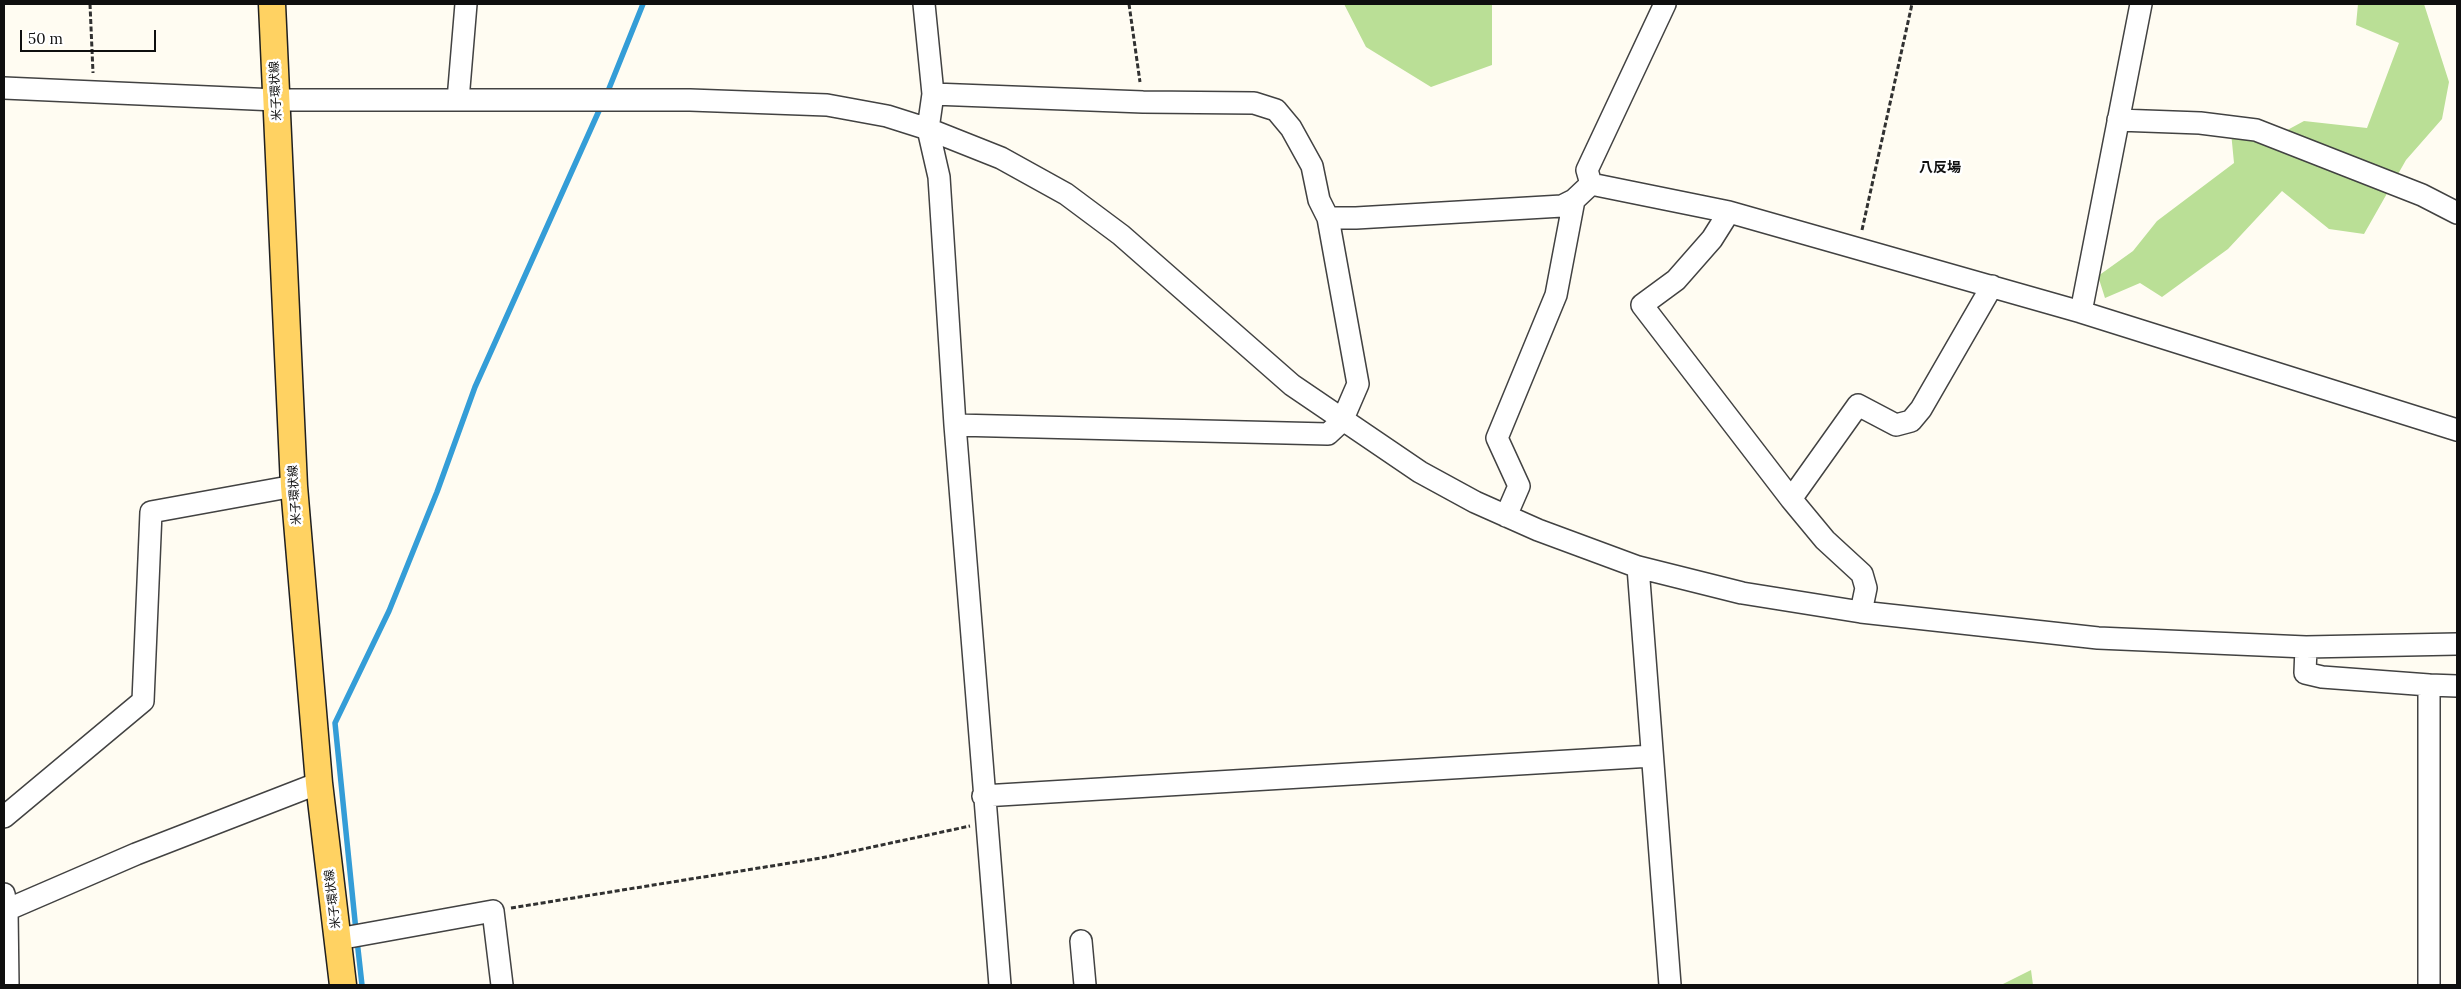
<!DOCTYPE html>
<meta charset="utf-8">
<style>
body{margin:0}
#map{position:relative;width:2461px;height:989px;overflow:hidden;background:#fffcf2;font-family:Lora,serif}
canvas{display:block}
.frame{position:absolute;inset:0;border:5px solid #0f0f0f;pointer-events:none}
.scale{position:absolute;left:20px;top:30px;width:136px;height:22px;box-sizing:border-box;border:2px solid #0f0f0f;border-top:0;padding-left:6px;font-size:15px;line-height:18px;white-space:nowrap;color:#0f0f0f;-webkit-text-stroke:4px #fff;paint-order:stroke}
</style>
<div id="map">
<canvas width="2461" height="989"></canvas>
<div class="frame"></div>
<div class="scale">50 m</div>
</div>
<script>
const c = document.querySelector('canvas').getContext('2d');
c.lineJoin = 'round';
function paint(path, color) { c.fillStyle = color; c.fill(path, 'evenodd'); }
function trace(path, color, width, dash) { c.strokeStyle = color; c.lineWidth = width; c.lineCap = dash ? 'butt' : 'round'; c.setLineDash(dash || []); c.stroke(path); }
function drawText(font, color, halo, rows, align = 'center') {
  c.font = font + ' Lora,"Noto Sans JP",serif'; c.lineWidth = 5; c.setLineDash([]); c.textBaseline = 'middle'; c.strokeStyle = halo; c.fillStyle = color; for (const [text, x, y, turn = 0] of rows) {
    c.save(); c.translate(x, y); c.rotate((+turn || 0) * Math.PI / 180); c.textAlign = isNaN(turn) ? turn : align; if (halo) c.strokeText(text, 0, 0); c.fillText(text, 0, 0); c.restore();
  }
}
paint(new Path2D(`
 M 1344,4 L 1492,4 L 1492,65 L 1431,87 L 1366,47 Z
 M 2358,4 L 2424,4 L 2449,82 L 2442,119 L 2406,160 L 2364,234 L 2329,229 L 2282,191 L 2228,249 L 2162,297 L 2140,283 L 2105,298 L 2098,276 L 2133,251 L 2157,221 L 2234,163 L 2231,132 L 2267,141 L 2304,121 L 2367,128 L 2399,43 L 2356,25 Z
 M 2031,970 L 2033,985 L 2001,985 Z`), '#badf96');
trace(new Path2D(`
 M 606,96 L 643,4
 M 356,931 L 335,723 L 389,611 L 437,492 L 475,387 L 602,104
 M 357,940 L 362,985`), '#349dd7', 5.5);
const minor = new Path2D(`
 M 924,4 L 933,94 L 928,129 L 939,177 L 955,425 L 1000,985
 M 4,88 L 276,100 L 690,100 L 827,105 L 887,116 L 928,129 L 1001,158 L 1066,194 L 1121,235 L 1292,385 L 1420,472 L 1475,502 L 1538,530 L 1638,567 L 1742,593 L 1861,612 L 2098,638 L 2306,647 L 2457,644
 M 933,94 L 1143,102 L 1254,103 L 1276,110 L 1291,128 L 1312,166 L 1319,200 L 1328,218 L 1356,218 L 1562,206 L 1574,200 L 1591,184
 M 458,100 L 466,4
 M 2118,120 L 2200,123 L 2256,130 L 2422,195 L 2457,213
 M 1591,184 L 1729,212 L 2081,312 L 2457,430
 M 1591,184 L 1587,170 L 1665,4
 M 1729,212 L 1712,239 L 1676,280 L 1642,305 L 1791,499 L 1825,540 L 1862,574 L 1866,588 L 1861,612
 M 2081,312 L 2141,4
 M 955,425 L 1328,434 L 1342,421 L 1358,384 L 1328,218
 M 1791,499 L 1858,405 L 1896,425 L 1911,421 L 1921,409 L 1992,286
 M 1506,516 L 1519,486 L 1497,438 L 1556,295 L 1574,200
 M 1638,567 L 1670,985
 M 2306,647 L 2305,673 L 2322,677 L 2429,685 L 2429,985
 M 2429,685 L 2457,686
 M 983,796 L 1652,756
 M 4,817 L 143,701 L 151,512 L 294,486
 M 4,894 L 7,910 L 8,985
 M 4,911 L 136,854 L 319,783
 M 338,939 L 493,911 L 502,985
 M 1081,941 L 1085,985`);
const major = new Path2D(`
 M 272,4 L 294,486 L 319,783 L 343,985`);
trace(minor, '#424242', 24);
trace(major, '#202020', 29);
trace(new Path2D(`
 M 90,4 L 93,73
 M 1129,4 L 1140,82
 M 1862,230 L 1912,4
 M 511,908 L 821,858 L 970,826`), '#313131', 3, [5, 2.5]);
trace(minor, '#fff', 21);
trace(major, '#ffd262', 26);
drawText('12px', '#0f0f0f', '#fff', [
 ["米子環状線",276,91,-93],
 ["米子環状線",295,495,-94],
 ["米子環状線",333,899,-97]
]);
drawText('bold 14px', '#0f0f0f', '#fff', [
 ["八反場",1940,168]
]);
</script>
